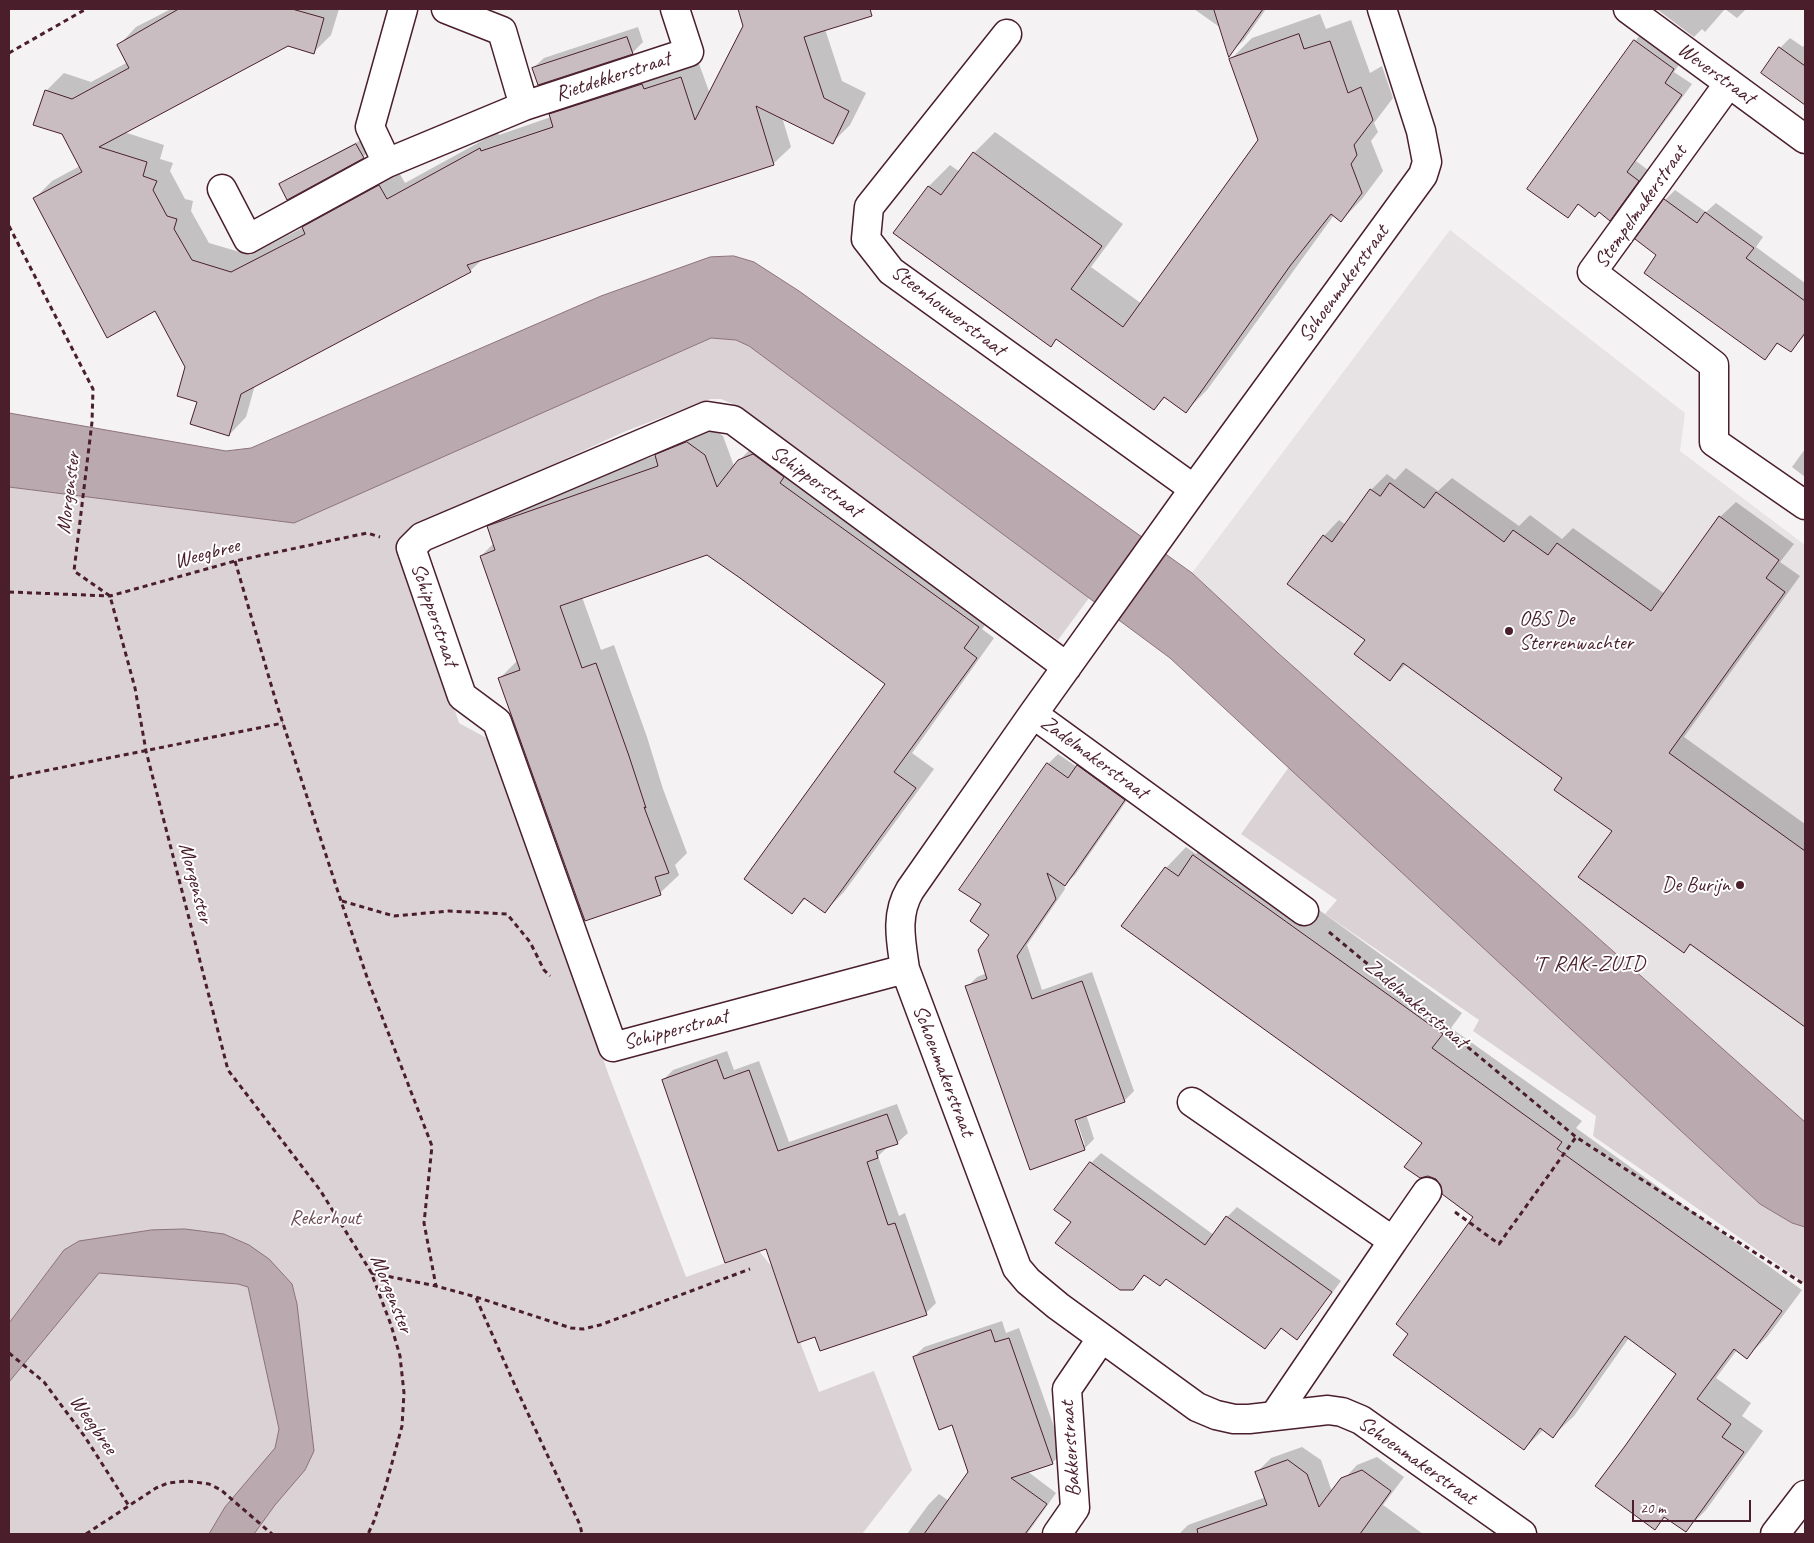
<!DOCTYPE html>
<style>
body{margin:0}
#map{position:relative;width:1814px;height:1543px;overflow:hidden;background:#f4f2f2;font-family:Caveat,sans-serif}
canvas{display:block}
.frame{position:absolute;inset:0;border:10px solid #4a1f2b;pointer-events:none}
.scale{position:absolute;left:1632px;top:1500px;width:119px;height:22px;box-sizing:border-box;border:2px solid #4a1f2b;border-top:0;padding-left:6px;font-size:15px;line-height:18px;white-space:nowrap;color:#4a1f2b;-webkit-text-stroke:4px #fff;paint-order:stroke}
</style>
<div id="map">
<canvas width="1814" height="1543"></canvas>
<div class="frame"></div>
<div class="scale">20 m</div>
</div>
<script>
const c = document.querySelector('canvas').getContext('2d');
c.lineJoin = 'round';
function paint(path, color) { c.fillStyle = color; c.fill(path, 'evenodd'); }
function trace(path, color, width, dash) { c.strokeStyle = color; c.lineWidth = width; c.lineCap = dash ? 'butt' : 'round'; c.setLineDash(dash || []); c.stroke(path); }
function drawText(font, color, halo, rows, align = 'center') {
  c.font = font + ' Caveat,sans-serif'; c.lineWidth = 4; c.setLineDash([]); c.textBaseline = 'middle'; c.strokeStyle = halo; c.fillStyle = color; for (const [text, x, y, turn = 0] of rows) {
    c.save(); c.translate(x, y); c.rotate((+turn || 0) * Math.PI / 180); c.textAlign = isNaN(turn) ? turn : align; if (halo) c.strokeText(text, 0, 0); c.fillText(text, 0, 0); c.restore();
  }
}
paint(new Path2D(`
 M 1450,230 L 1685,413 L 1680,451 L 1805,545 L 1805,1122 L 1278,653 L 1192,573 Z`), '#e7e2e3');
paint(new Path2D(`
 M 711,338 L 736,340 L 749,346 L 1089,598 L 1058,640 L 740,407 L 721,399 L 710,399 L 626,431 L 435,519 L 406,560 L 459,723 L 492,741 L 608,1073 L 686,1277 L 759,1251 L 771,1266 L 819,1392 L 874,1371 L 912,1470 L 862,1534 L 9,1534 L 9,487 L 294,523 Z
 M 1289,767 L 1760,1204 L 1792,1223 L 1805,1227 L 1805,1283 L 1593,1136 L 1596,1116 L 1473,1031 L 1479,1020 L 1325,914 L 1337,900 L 1241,834 Z`), '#dbd2d5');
const water = new Path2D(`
 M 734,256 L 754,262 L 799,291 L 1192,573 L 1278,653 L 1805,1122 L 1805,1227 L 1792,1223 L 1760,1204 L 1170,658 L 749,346 L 736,340 L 711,338 L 294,523 L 9,487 L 9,413 L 226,451 L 251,448 L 601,296 L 710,257 Z
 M 185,1229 L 224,1234 L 249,1245 L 269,1259 L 292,1284 L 297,1304 L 314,1451 L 305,1470 L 275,1505 L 254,1534 L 209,1534 L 225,1507 L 275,1448 L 279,1429 L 248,1287 L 238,1284 L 99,1273 L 9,1382 L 9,1323 L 64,1250 L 79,1241 L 151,1230 Z`);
paint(water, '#baa9ae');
trace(water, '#8d727a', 1);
paint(new Path2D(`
 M 171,9 L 339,9 L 331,35 L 314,52 L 288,45 L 124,132 L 164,145 L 160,159 L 173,163 L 170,171 L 185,199 L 193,201 L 191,211 L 209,243 L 250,255 L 304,227 L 321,210 L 397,169 L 405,183 L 498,132 L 499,135 L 551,117 L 550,115 L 568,97 L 698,61 L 710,94 L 744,26 L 739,9 L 867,9 L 856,19 L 825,29 L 842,81 L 866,93 L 850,125 L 833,142 L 782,117 L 791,147 L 773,164 L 483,259 L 470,271 L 255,385 L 246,417 L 229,435 L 198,401 L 187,367 L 156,310 L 35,198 L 52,181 L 80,166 L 46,91 L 64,73 L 91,82 L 128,62 L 119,45 L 136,27 Z
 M 1194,9 L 1266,9 L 1244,40 L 1229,54 L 1221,28 Z
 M 1659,9 L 1746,9 L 1737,18 L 1725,9 L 1705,32 L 1702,29 L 1694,37 L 1658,10 Z
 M 1320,14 L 1326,29 L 1351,20 L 1370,73 L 1382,66 L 1393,98 L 1374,123 L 1378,132 L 1371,141 L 1383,171 L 1362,199 L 1341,221 L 1334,215 L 1207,390 L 1186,411 L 1166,397 L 1154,408 L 1058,338 L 1050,345 L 894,233 L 929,186 L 950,165 L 960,172 L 974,153 L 995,132 L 1123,224 L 1091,267 L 1142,304 L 1259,140 L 1231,59 L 1252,38 Z
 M 1649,26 L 1687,53 L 1674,72 L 1692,84 L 1636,161 L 1648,170 L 1620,209 L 1610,219 L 1599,211 L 1579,204 L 1568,216 L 1529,189 L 1639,36 Z
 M 638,27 L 643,42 L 632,53 L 533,68 L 544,58 Z
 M 1790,38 L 1803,47 L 1805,43 L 1805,103 L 1763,72 L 1780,48 Z
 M 361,140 L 368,152 L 363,157 L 280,185 L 285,180 Z
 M 1675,190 L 1706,212 L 1716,203 L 1763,237 L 1756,247 L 1805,283 L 1805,335 L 1791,351 L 1779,342 L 1764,358 L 1658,255 L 1665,200 Z
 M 706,424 L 723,436 L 734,466 L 758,441 L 997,608 L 982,629 L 994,638 L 912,753 L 934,769 L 844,892 L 825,911 L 806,898 L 792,912 L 886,684 L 707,553 L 582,597 L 601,650 L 614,645 L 647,737 L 663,789 L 687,853 L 675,865 L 679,875 L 660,893 L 500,678 L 518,660 L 481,556 L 494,543 L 488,527 L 507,508 L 657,455 L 675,437 Z
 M 1805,449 L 1805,477 L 1792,467 Z
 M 1406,468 L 1438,491 L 1452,478 L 1519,526 L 1530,515 L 1562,539 L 1573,528 L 1665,594 L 1720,517 L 1736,502 L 1794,544 L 1780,562 L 1800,576 L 1684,737 L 1805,824 L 1805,1026 L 1692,944 L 1684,951 L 1613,831 L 1564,777 L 1406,664 L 1390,679 L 1366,639 L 1324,536 L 1339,520 L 1346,525 L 1371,490 L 1387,474 L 1395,480 Z
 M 1058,754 L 1077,767 L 1088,756 L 1134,790 L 1075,875 L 1064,885 L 1065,889 L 1027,945 L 1042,990 L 1092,972 L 1134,1091 L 1124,1101 L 1086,1114 L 1094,1139 L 1084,1149 L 967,987 L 977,977 L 987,973 L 991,934 L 983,904 L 1048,764 ZM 1074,1113 L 1085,1145 L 1082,1145 L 1071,1114 Z
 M 1215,835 L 1462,1013 L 1451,1028 L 1582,1121 L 1576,1128 L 1802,1290 L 1767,1337 L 1747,1357 L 1737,1350 L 1716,1378 L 1751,1403 L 1742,1416 L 1763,1431 L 1706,1510 L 1686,1530 L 1666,1517 L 1655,1528 L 1678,1373 L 1629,1338 L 1574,1416 L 1553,1436 L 1544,1429 L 1524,1449 L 1410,1333 L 1475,1217 L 1423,1143 L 1123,926 L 1166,868 L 1186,847 L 1196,854 Z
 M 727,1051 L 734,1070 L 759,1061 L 789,1142 L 897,1104 L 908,1133 L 897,1143 L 888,1147 L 878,1156 L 899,1216 L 905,1213 L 936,1303 L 926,1313 L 816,1336 L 766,1248 L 663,1080 L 673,1070 Z
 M 1101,1153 L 1214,1235 L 1227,1217 L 1237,1207 L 1341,1281 L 1306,1328 L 1297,1338 L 1282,1328 L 1265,1348 L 1167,1278 L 1145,1274 L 1132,1289 L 1072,1222 L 1091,1163 Z
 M 1002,1321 L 1006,1333 L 1019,1328 L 1063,1452 L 1052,1463 L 1027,1471 L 1056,1493 L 1027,1534 L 907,1534 L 929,1504 L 939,1494 L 949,1501 L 970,1472 L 953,1424 L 914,1357 L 924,1347 Z
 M 1302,1447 L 1321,1460 L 1332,1492 L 1357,1465 L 1377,1457 L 1404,1477 L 1383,1505 L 1423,1534 L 1179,1534 L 1188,1525 L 1266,1497 L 1257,1472 L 1271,1458 Z`), '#0003');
const building = new Path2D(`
 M 179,9 L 292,9 L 324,18 L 314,54 L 288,46 L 99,147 L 147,162 L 143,176 L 157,181 L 153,190 L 167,216 L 177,219 L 174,229 L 192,260 L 231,272 L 305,234 L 302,227 L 379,185 L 387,199 L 480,148 L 481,151 L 553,127 L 549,114 L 642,84 L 644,89 L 681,77 L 695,120 L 743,26 L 738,9 L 870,9 L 872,16 L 804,37 L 824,98 L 849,111 L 833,144 L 756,106 L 774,165 L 467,265 L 471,272 L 241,394 L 229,436 L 190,424 L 197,402 L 177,396 L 185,367 L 155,311 L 107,338 L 33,198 L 82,172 L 62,134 L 33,125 L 45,90 L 72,99 L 129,68 L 117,45 Z
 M 1214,9 L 1263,9 L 1229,57 Z
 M 1299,34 L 1304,49 L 1330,41 L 1348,93 L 1361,87 L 1373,120 L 1354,145 L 1357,155 L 1351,164 L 1362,193 L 1341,222 L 1331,214 L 1290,266 L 1186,413 L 1164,397 L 1154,410 L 1056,339 L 1051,347 L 893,233 L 928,186 L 941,195 L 973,152 L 1102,246 L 1071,289 L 1123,327 L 1258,140 L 1229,59 Z
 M 627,37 L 633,54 L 538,85 L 532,68 Z
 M 1634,40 L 1674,69 L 1665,83 L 1682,95 L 1627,172 L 1639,181 L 1610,221 L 1599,212 L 1595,217 L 1578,204 L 1568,218 L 1527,189 Z
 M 1779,47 L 1805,66 L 1805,105 L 1761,73 Z
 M 356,144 L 364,158 L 287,200 L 279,184 Z
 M 1664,199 L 1697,223 L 1705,212 L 1729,230 L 1754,248 L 1746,258 L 1805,301 L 1805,333 L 1791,352 L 1777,343 L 1765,360 L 1644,273 L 1656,255 L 1635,239 Z
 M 687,442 L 705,455 L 717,487 L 738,460 L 753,454 L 784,477 L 780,483 L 979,627 L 964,648 L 977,658 L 894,772 L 916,788 L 825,913 L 804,898 L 792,914 L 744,879 L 885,684 L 740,578 L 707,555 L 560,606 L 582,668 L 596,663 L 629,756 L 646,808 L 644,807 L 669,873 L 655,877 L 661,895 L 585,921 L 498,678 L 520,670 L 480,556 L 495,550 L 487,526 L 658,466 L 655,455 Z
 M 1390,483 L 1424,508 L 1436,492 L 1504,542 L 1513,530 L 1548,555 L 1557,543 L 1651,611 L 1719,516 L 1779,560 L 1766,578 L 1785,592 L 1669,753 L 1805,851 L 1805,1027 L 1690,944 L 1684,953 L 1578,877 L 1612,831 L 1554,790 L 1562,778 L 1403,663 L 1390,681 L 1354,654 L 1365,640 L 1287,584 L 1323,535 L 1332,542 L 1370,489 L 1380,496 Z
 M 1047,763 L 1068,778 L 1077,765 L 1125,800 L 1065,886 L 1047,873 L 1056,899 L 1017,956 L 1032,999 L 1082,981 L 1125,1102 L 1075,1120 L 1085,1150 L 1030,1170 L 965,986 L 987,979 L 978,950 L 989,935 L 970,921 L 981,904 L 959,890 Z
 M 1193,855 L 1443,1034 L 1432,1048 L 1562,1142 L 1557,1149 L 1782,1311 L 1747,1359 L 1734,1349 L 1697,1399 L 1731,1424 L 1722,1437 L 1744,1452 L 1686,1532 L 1664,1517 L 1655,1530 L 1595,1486 L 1625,1446 L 1676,1374 L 1625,1336 L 1553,1438 L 1540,1428 L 1524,1450 L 1393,1355 L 1408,1334 L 1396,1324 L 1473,1217 L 1442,1194 L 1441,1186 L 1436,1179 L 1428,1176 L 1420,1178 L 1404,1167 L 1422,1143 L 1121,926 L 1165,867 L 1178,876 Z
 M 717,1060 L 724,1079 L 749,1070 L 778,1151 L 887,1114 L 898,1144 L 876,1151 L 878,1158 L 867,1162 L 888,1225 L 895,1223 L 927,1315 L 820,1351 L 815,1337 L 798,1343 L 766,1249 L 725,1263 L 662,1080 Z
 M 1090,1162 L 1205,1245 L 1226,1216 L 1332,1292 L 1297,1340 L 1281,1328 L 1265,1349 L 1166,1279 L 1160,1286 L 1144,1275 L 1133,1290 L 1120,1290 L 1055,1243 L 1071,1222 L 1054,1210 Z
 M 991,1330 L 995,1342 L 1009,1338 L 1053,1464 L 1011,1478 L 1047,1504 L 1025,1534 L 924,1534 L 968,1472 L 952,1425 L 939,1430 L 913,1357 Z
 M 1288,1460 L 1307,1474 L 1319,1507 L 1341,1478 L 1362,1470 L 1391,1491 L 1360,1534 L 1198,1534 L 1197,1529 L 1267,1505 L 1255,1472 Z`);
paint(building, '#cabdc1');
trace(building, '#4a1f2b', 1);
const street = new Path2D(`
 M 446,9 L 502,31 L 524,106
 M 1382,9 L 1421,131 L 1427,162 L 1423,175 L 1194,489 L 1033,714 L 910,890 C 895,915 901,941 905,969 L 1017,1268 L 1028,1281 L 1058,1306 L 1197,1407 L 1216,1415 L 1234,1419 L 1249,1419 L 1328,1410 L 1342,1412 L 1361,1420 L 1522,1534
 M 1628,9 L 1805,139
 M 1007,34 L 869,207 L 866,239 L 891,271 L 1194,489
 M 1729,83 L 1592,272 L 1714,365 L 1714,442 L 1805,505
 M 387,163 L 370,127 L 403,9
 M 222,189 L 248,239 L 387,163 L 524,106 L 689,52 L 675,9
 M 1033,714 L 1304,911
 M 905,969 L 613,1047 L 497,722 L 462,696 L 411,548 L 422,537 L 707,416 L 733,420 L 1067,667
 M 1192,1102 L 1393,1241 L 1274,1416
 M 1393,1241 L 1427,1192
 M 1057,1534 L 1075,1508 L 1067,1389 L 1101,1339
 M 1775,1534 L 1805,1495`);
trace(street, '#4a1f2b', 31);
trace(new Path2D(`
 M 9,53 L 86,9
 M 9,226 L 93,389 L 92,422 L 74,571 L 110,596 L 135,688 L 146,751 L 228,1070 L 320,1190 L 371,1272 L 391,1325 L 400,1356 L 404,1393 L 402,1426 L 386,1485 L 374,1521 L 368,1534
 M 235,561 L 277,705 L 341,901 L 369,983 L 432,1146 L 424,1223 L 436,1286
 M 9,592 L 110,596 L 235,561 L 367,533 L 380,537
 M 9,778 L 283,723
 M 342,901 L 394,916 L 449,911 L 507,914 L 530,942 L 544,970 L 550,976
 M 1329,932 L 1576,1137 L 1805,1285
 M 1455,1212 L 1499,1244 L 1576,1137
 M 371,1273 L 436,1286 L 476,1297 L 571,1328 L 583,1329 L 600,1325 L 750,1269
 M 476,1298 L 517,1390 L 580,1525 L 582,1534
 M 9,1353 L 44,1382 L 85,1437 L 129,1506
 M 86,1534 L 156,1488 L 168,1483 L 187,1481 L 209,1484 L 221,1490 L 272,1534`), '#4a1f2b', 3, [5, 4]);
trace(street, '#fff', 28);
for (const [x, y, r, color] of [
 [1509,631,5,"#4a1f2b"],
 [1740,885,5,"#4a1f2b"]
]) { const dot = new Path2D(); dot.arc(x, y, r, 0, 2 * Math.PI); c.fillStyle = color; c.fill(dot); trace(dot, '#fff', 2); }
drawText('21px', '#4a1f2b', '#fff', [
 ["Weverstraat",1716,74,36],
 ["Rietdekkerstraat",613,77,-18],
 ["Stempelmakerstraat",1641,207,-55],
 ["Schoenmakerstraat",1344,284,-54],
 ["Steenhouwerstraat",948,311,37],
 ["Schipperstraat",816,482,36],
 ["Morgenster",69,493,-83],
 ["Weegbree",207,554,-15],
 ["Schipperstraat",434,615,71],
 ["Zadelmakerstraat",1094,758,36],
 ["Morgenster",195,883,75],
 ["Zadelmakerstraat",1416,1004,40],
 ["Schipperstraat",676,1030,-15],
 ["Schoenmakerstraat",943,1071,69],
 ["Morgenster",391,1294,68],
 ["Weegbree",93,1425,55],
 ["Bakkerstraat",1071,1449,-94],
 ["Schoenmakerstraat",1417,1461,35]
]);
drawText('21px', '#4a1f2b', '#fff', [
 ["OBS De",1519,619],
 ["Sterrenwachter",1519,643],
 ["De Burijn",1730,885,"right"]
], 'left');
drawText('21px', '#6e4c56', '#fff', [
 ["Rekerhout",325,1218]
]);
c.letterSpacing = '1px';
drawText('22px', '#4a1f2b', '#fff', [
 ["'T RAK-ZUID",1589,964]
]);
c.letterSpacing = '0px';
</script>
